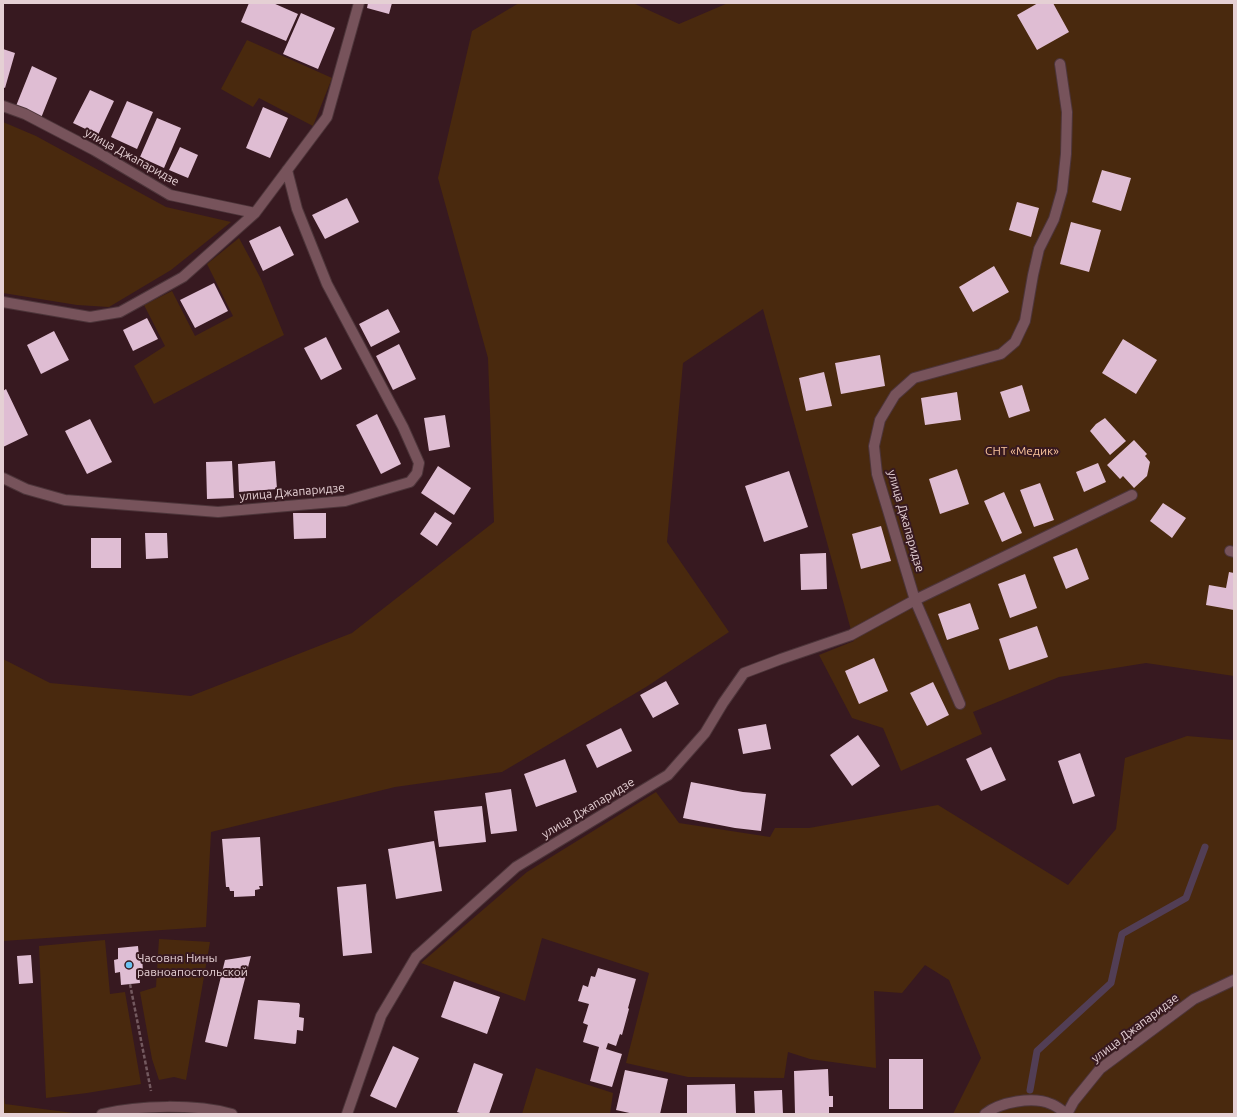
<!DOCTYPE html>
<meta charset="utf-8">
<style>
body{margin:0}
#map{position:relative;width:1237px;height:1117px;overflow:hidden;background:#371920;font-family:Ubuntu,sans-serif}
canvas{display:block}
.frame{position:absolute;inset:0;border:4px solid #e5d0d4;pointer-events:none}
</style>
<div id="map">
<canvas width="1237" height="1117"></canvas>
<div class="frame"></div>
</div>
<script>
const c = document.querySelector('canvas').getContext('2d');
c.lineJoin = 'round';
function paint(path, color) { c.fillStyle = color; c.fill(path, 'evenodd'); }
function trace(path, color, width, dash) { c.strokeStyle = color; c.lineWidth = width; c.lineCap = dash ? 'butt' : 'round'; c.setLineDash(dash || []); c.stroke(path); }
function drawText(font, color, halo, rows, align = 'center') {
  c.font = font + ' Ubuntu,sans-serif'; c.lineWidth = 4; c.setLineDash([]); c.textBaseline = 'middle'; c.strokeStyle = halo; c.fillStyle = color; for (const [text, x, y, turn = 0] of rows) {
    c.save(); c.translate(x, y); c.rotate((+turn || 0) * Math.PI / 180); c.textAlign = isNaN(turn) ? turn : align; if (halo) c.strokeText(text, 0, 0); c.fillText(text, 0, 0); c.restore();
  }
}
paint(new Path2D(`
 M 519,3 L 633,3 L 679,24 L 728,3 L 1234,3 L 1234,676 L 1146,663 L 1059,677 L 973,712 L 982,734 L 901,771 L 883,728 L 852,718 L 819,655 L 854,641 L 763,309 L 683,363 L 667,542 L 729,632 L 646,687 L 502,772 L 395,787 L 211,832 L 206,927 L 3,941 L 3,659 L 50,683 L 191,696 L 352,633 L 494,522 L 488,358 L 438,178 L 472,31 Z
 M 247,40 L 332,78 L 313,126 L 259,98 L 253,107 L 221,89 Z
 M 3,122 L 36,136 L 166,207 L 231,222 L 171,270 L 109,307 L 77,305 L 3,293 Z
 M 239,238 L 261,279 L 284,335 L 154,404 L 134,366 L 165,346 L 144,305 L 172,291 L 195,336 L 233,316 L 207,264 Z
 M 1187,736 L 1234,740 L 1234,1114 L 953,1114 L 981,1058 L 949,980 L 925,965 L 902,993 L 874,991 L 876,1068 L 810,1059 L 788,1052 L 784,1078 L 688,1077 L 626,1063 L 649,973 L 542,938 L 525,1001 L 421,963 L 527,872 L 656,792 L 679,823 L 770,837 L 775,828 L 809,828 L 938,805 L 1068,885 L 1116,829 L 1125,758 Z
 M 159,939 L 210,942 L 186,1080 L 174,1077 L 159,1080 L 152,1059 L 140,992 L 156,987 Z
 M 105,940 L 110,994 L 125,992 L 141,1084 L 87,1093 L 46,1098 L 39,946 Z
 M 536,1068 L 613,1093 L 610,1114 L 522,1114 Z
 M 3,1089 L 5,1104 L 81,1114 L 3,1114 Z`), '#49290e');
trace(new Path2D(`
 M 1030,1090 L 1037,1051 L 1111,983 L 1122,934 L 1186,898 L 1205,847`), '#523e55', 7);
paint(new Path2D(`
 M 249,3 L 273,3 L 298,14 L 286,41 L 241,22 Z
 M 368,3 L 392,3 L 389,14 L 367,8 Z
 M 1038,3 L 1053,3 L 1069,32 L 1037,50 L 1017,15 Z
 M 301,13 L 335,28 L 318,69 L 283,54 Z
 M 3,49 L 15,53 L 5,88 L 3,87 Z
 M 32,66 L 57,78 L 41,118 L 16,106 Z
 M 90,90 L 114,101 L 98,135 L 73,123 Z
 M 127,101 L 153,112 L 137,149 L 111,137 Z
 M 263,107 L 288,118 L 270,158 L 246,148 Z
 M 157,118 L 181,128 L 164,168 L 140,157 Z
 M 180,147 L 198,155 L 188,178 L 169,170 Z
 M 1102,170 L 1131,178 L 1121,211 L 1092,202 Z
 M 347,198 L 359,222 L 325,239 L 312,215 Z
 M 1017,202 L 1039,208 L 1031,237 L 1009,230 Z
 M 1071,222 L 1101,230 L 1089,272 L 1060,264 Z
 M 280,226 L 294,255 L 263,271 L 249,241 Z
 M 994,266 L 1009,292 L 973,312 L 959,287 Z
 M 214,283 L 228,311 L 195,328 L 180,300 Z
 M 388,309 L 400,332 L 371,347 L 359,324 Z
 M 147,318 L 158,339 L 133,351 L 123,330 Z
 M 54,331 L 69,360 L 41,374 L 27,345 Z
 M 326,337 L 342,369 L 321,380 L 304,348 Z
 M 1123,339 L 1157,360 L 1136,394 L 1102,373 Z
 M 399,344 L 416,379 L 393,390 L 376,356 Z
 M 880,355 L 885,386 L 841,394 L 835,363 Z
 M 824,372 L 832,406 L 806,411 L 799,378 Z
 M 1022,385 L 1030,411 L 1009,418 L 1000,392 Z
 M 6,389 L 28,435 L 3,447 L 3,391 Z
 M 957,392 L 961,420 L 925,425 L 921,398 Z
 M 377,414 L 401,464 L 381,474 L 356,425 Z
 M 445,415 L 450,447 L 429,451 L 424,418 Z
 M 1105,418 L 1126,441 L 1110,455 L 1090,431 L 1096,424 Z
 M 90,419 L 112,462 L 87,474 L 65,431 Z
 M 1134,440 L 1147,454 L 1145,456 L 1150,462 L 1147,476 L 1134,488 L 1123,476 L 1120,479 L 1107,465 Z
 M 232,461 L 234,498 L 207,499 L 206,462 Z
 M 275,461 L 277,489 L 239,492 L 238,464 Z
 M 1098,463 L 1106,482 L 1084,492 L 1076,472 Z
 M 438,466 L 471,488 L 454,515 L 421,493 Z
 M 957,469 L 969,504 L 940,514 L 929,479 Z
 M 789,471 L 808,527 L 764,542 L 745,486 Z
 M 1040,483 L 1054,520 L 1034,527 L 1020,490 Z
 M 1004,492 L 1022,533 L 1002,542 L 984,501 Z
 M 1163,503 L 1186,518 L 1172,538 L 1150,521 Z
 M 435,512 L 452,523 L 437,546 L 420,534 Z
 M 293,513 L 326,513 L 326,538 L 294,539 Z
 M 881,526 L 891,561 L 861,569 L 852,534 Z
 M 145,533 L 167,533 L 168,558 L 146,559 Z
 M 91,538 L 121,538 L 121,568 L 91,568 Z
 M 1077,548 L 1089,579 L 1066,589 L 1053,557 Z
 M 826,553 L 827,589 L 801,590 L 800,554 Z
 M 1229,572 L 1234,573 L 1234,610 L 1206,605 L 1209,585 L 1226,588 Z
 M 1025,574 L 1037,608 L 1010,618 L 998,584 Z
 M 970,603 L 979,629 L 947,640 L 938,614 Z
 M 1037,626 L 1048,657 L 1009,670 L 999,639 Z
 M 874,658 L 888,691 L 859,704 L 845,671 Z
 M 666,681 L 679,704 L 653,718 L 640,695 Z
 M 933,682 L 949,715 L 927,726 L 910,693 Z
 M 766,724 L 771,749 L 743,754 L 738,729 Z
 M 621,728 L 632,751 L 597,768 L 586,745 Z
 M 858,735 L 880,766 L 852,786 L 830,755 Z
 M 991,747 L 1006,780 L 981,791 L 966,759 Z
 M 1080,753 L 1095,796 L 1073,804 L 1058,761 Z
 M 565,759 L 577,792 L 536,807 L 524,774 Z
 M 691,782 L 743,792 L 766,794 L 761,831 L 735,828 L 683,818 Z
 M 511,789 L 517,831 L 491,834 L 485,793 Z
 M 482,806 L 486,842 L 439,847 L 434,811 Z
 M 260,837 L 263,886 L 259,886 L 260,889 L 255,890 L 255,896 L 234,897 L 234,891 L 230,891 L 229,887 L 226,887 L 222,839 Z
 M 434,841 L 442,891 L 396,899 L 388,849 Z
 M 366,884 L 372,953 L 343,956 L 337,887 Z
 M 138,946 L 139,957 L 142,957 L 143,971 L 139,971 L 140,983 L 121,985 L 120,972 L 115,973 L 114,960 L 118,959 L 118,948 Z
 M 31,955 L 33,983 L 19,984 L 17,956 Z
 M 251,956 L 227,1047 L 205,1042 L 225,960 Z
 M 598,968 L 636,979 L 628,1008 L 629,1009 L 622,1035 L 620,1034 L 616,1046 L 608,1043 L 606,1049 L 622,1054 L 612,1087 L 590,1081 L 599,1047 L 583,1042 L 588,1025 L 583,1023 L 589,1004 L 578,1001 L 583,985 L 588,987 L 591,976 L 595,977 Z
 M 454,981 L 500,997 L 487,1034 L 441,1017 Z
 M 258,1000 L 299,1003 L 300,1005 L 299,1017 L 304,1018 L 303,1031 L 297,1030 L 296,1043 L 295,1044 L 254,1039 Z
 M 393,1046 L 419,1058 L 396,1108 L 370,1096 Z
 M 889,1059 L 923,1059 L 923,1109 L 889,1109 Z
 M 474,1063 L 503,1074 L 489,1114 L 463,1114 L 457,1112 Z
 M 828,1069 L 829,1096 L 833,1096 L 833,1107 L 829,1107 L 829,1114 L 795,1114 L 794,1071 Z
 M 625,1070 L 668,1079 L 660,1114 L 634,1114 L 616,1110 Z
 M 735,1084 L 736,1113 L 687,1114 L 687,1085 Z
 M 782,1090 L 783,1114 L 755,1114 L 754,1091 Z`), '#dfbdd3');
const minor = new Path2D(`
 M 3,106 L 25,114 L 94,150 L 170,195 L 255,213
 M 3,302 L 90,317 L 120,312 L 183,277 L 255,213 L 327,117 L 359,3
 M 3,478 L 26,489 L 65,500 L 218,512 L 345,501 L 410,482 L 417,473 L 419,463 L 403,427 L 327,284 L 297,209 L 287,170
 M 1230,551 L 1234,552
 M 960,704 L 915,600 L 877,474 L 874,446 L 880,420 L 895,395 L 914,378 L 1001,354 L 1015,342 L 1025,321 L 1033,275 L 1039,249 L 1054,219 L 1062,191 L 1066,154 L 1067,112 L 1060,64
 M 102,1114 C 140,1105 195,1104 232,1114
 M 347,1114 L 381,1016 L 416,957 L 516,867 L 668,775 L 705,733 L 723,703 L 744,673 L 781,659 L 851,635 L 915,600 L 1132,495
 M 985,1114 C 1000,1102 1033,1096 1051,1104 C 1057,1106 1062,1111 1067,1114
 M 1067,1114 L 1074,1101 L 1100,1069 L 1194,999 L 1234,980`);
trace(minor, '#4d353a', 12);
trace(new Path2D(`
 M 130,984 L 151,1091`), '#73595f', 2.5, [4, 2]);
trace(minor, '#77535b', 10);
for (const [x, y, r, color] of [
 [129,965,4,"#6bc3f2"]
]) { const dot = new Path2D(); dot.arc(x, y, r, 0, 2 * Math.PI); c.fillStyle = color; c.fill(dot); trace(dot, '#371920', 1.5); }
drawText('12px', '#e5d0d4', '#371920', [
 ["улица Джапаридзе",132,157,29],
 ["улица Джапаридзе",292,492,-5],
 ["улица Джапаридзе",906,521,74],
 ["улица Джапаридзе",588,808,-31],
 ["улица Джапаридзе",1135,1028,-37]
]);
drawText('12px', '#fac49c', '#371920', [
 ["СНТ «Медик»",1022,451]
]);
drawText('12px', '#e5d0d4', '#371920', [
 ["Часовня Нины",137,958],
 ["равноапостольской",137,972]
], 'left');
</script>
